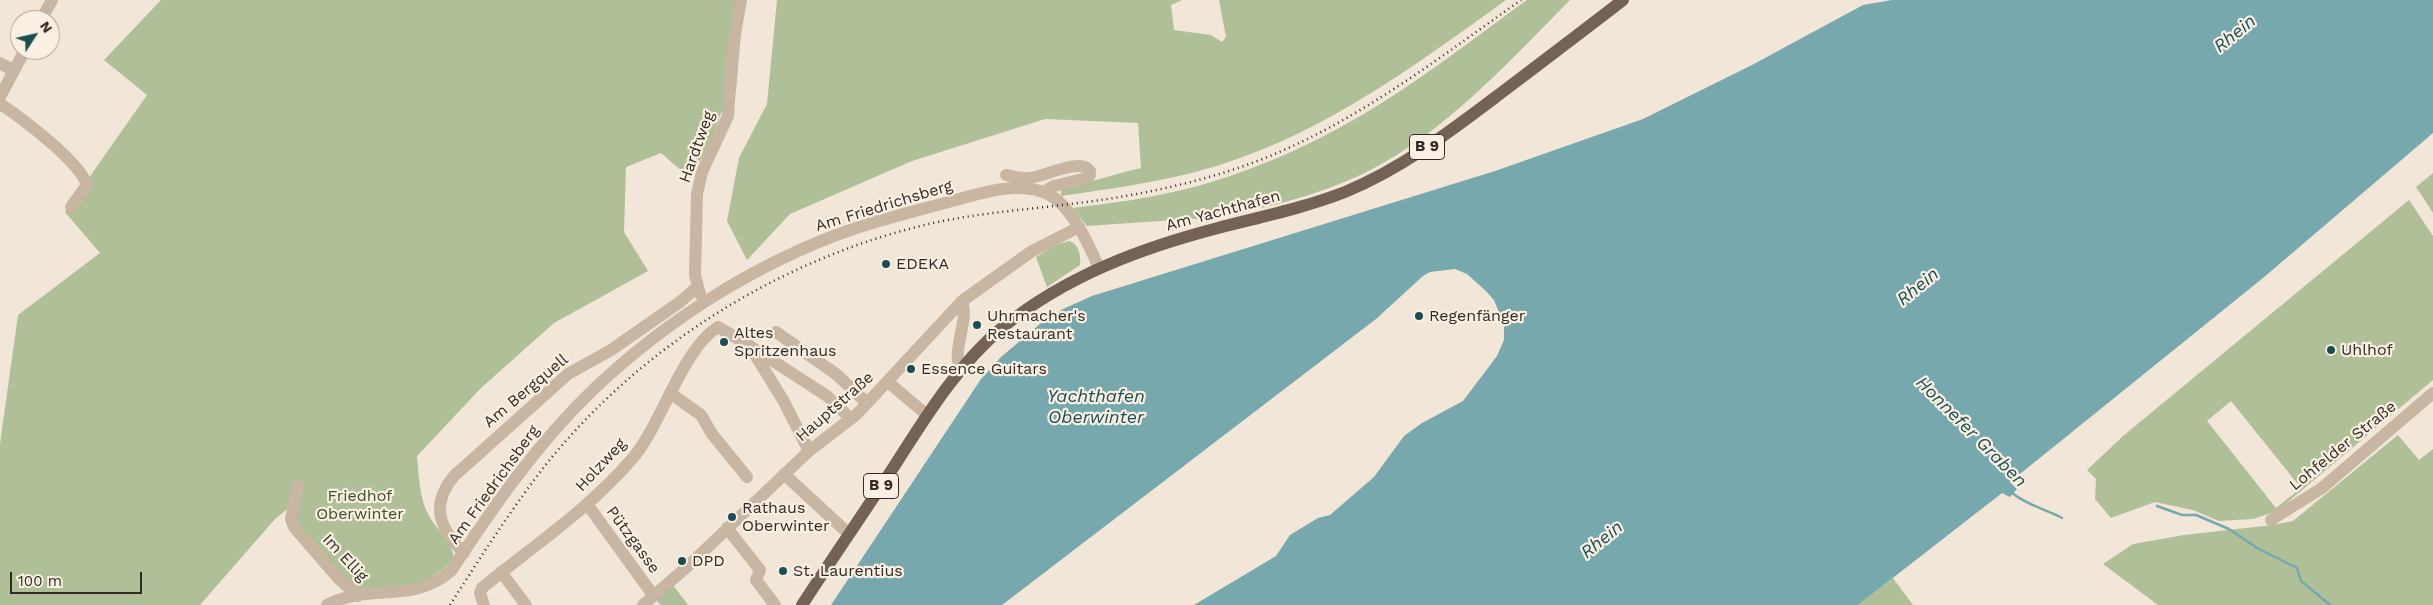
<!DOCTYPE html>
<meta charset="utf-8">
<style>
body{margin:0}
#map{position:relative;width:2433px;height:605px;overflow:hidden;background:#f1e6d7;font-family:"Work Sans",sans-serif}
canvas{display:block}
.north{position:absolute;left:10px;top:10px;width:50px;height:50px;box-sizing:border-box;background:#f9f0e3;border:1px solid #aaa197;border-radius:50%;rotate:55deg;font-size:14px;font-weight:700;line-height:20px;text-align:center;color:#332a25}
.north::after{content:'';display:block;margin:auto;width:18px;height:22px;background:#1b4d54;clip-path:polygon(50% 0,100% 100%,50% 72%,0 100%)}
.scale{position:absolute;left:10px;top:572px;width:132px;height:22px;box-sizing:border-box;border:2px solid #332a25;border-top:0;padding-left:6px;font-size:15px;line-height:18px;white-space:nowrap;color:#332a25;-webkit-text-stroke:4px #f9f0e3;paint-order:stroke}
</style>
<div id="map">
<canvas width="2433" height="605"></canvas>
<div class="north">N</div>
<div class="scale">100 m</div>
</div>
<script>
const c = document.querySelector('canvas').getContext('2d');
c.lineJoin = 'round';
function paint(path, color) { c.fillStyle = color; c.fill(path, 'evenodd'); }
function trace(path, color, width, dash) { c.strokeStyle = color; c.lineWidth = width; c.lineCap = dash ? 'butt' : 'round'; c.setLineDash(dash || []); c.stroke(path); }
function drawText(font, color, halo, rows, align = 'center') {
  c.font = font + ' "Work Sans",sans-serif'; c.lineWidth = 4.5; c.setLineDash([]); c.textBaseline = 'middle'; c.strokeStyle = halo; c.fillStyle = color; for (const [text, x, y, turn = 0] of rows) {
    c.save(); c.translate(x, y); c.rotate((+turn || 0) * Math.PI / 180); c.textAlign = isNaN(turn) ? turn : align; if (halo) c.strokeText(text, 0, 0); c.fillText(text, 0, 0); c.restore();
  }
}
paint(new Path2D(`
 M 161,0 L 744,0 L 736,90 L 721,113 L 712,140 L 690,178 L 661,153 L 626,167 L 624,232 L 648,271 L 554,323 L 481,388 L 417,456 C 419,476 419,496 428,514 C 437,531 451,539 454,558 L 445,568 L 421,584 L 360,590 L 353,586 L 296,524 L 297,515 L 286,510 L 275,519 L 200,605 L 0,605 L 0,444 L 18,315 L 100,253 L 65,212 L 147,95 L 104,60 Z
 M 777,0 L 1182,0 L 1171,5 L 1174,30 L 1211,35 L 1222,42 L 1226,37 L 1219,0 L 1506,0 C 1410,69 1315,140 1199,171 C 1154,183 1108,189 1061,196 L 1061,190 C 1088,183 1114,174 1141,168 L 1138,123 L 1045,119 L 912,161 L 790,214 L 747,260 L 727,221 L 739,158 L 767,104 Z
 M 1527,0 L 1570,0 C 1512,58 1457,120 1385,162 C 1335,191 1277,206 1220,216 C 1205,219 1189,219 1175,220 C 1146,222 1116,224 1087,226 L 1073,208 C 1102,204 1131,201 1159,195 C 1221,183 1284,158 1339,128 C 1406,92 1466,44 1527,0 Z
 M 2433,173 L 2433,213 L 2416,187 Z
 M 2409,200 L 2433,236 L 2433,380 L 2277,511 L 2253,519 L 2219,521 L 2193,510 L 2155,502 L 2111,518 L 2095,499 L 2096,479 L 2087,470 L 2123,436 ZM 2231,401 L 2301,488 L 2276,508 L 2207,421 Z
 M 1069,241 C 1079,244 1081,256 1080,265 L 1047,287 L 1036,257 L 1055,245 Z
 M 2398,435 L 2419,460 L 2433,449 L 2433,605 L 2158,605 L 2103,564 L 2133,544 L 2184,535 L 2273,525 L 2293,521 Z
 M 1893,578 L 1913,605 L 1858,605 Z
 M 673,585 L 688,605 L 661,605 L 656,600 Z`), '#afbf97');
paint(new Path2D(`
 M 1892,0 L 2433,0 L 2433,133 L 2263,278 L 2010,482 L 2017,489 L 2010,497 L 2002,493 L 1858,605 L 1194,605 L 1276,556 L 1290,535 L 1318,518 L 1330,515 L 1374,477 L 1404,436 L 1422,423 L 1463,401 L 1497,356 L 1504,340 L 1504,325 L 1494,300 L 1486,291 L 1467,274 L 1455,269 L 1430,272 L 1423,276 L 1376,319 L 1002,605 L 831,605 L 981,379 L 1001,357 L 1040,324 L 1063,309 L 1092,296 L 1495,171 L 1643,119 L 1752,65 L 1863,5 Z`), '#76a8ad');
trace(new Path2D(`
 M 2011,492 C 2026,505 2045,509 2062,518
 M 2157,506 L 2182,515 L 2196,515 L 2229,529 L 2257,548 L 2297,568 L 2301,581 L 2330,605`), '#76a8ad', 2.5);
trace(new Path2D(`
 M 41,20 L 52,0
 M 0,63 L 14,71
 M 0,97 L 25,50
 M 0,104 C 17,114 88,168 86,186 L 71,207
 M 1006,175 C 1013,176 1022,179 1029,178 C 1044,177 1081,157 1090,171 L 1090,175 L 1087,178 L 1054,186 L 1044,192
 M 700,294 L 695,275 L 697,194 L 702,172 L 728,116 L 733,45 L 741,0
 M 776,332 L 836,374 L 867,403
 M 753,348 L 827,396 L 851,419
 M 962,369 C 949,357 970,320 962,301
 M 888,382 L 927,415
 M 670,393 L 701,415 L 712,434 L 747,477
 M 784,474 L 849,534
 M 298,486 L 291,519 L 294,527 L 338,578 L 358,596
 M 587,504 L 653,595
 M 2271,520 L 2322,488 L 2433,393
 M 727,528 L 760,570 L 756,580 L 775,605
 M 464,553 C 439,528 430,505 454,476 L 568,374 L 611,350 L 680,302 L 697,287
 M 501,572 L 526,605
 M 327,605 C 371,582 411,605 451,571 C 494,506 538,442 595,388 C 668,319 758,262 853,229 C 883,219 915,211 945,203 C 975,195 1013,181 1043,192 C 1070,201 1088,243 1099,268
 M 484,605 L 480,593 L 482,588 C 533,546 589,509 632,459 C 661,426 682,349 718,327 L 749,345 L 783,400 L 809,451
 M 643,605 L 689,565 L 809,451 L 857,414 L 962,301 L 1032,251 L 1079,227`), '#c8b6a3', 12);
trace(new Path2D(`
 M 802,605 C 832,559 863,514 893,468 C 925,418 957,365 1003,327 C 1066,276 1141,248 1218,228 C 1260,217 1304,208 1345,192 C 1403,168 1452,130 1501,93 C 1542,62 1583,31 1623,0`), '#756256', 12);
trace(new Path2D(`
 M 450,605 C 480,558 510,511 544,467 C 640,346 783,257 933,223 C 984,212 1035,209 1086,202 C 1139,195 1191,184 1241,167 C 1345,131 1432,63 1521,0`), '#332a25', 2.5, [1, 4]);
for (const [x, y, r, color] of [
 [886,264,5,"#1b4d54"],
 [1419,316,5,"#1b4d54"],
 [977,325,5,"#1b4d54"],
 [724,342,5,"#1b4d54"],
 [2331,350,5,"#1b4d54"],
 [911,369,5,"#1b4d54"],
 [732,517,5,"#1b4d54"],
 [682,561,5,"#1b4d54"],
 [783,571,5,"#1b4d54"]
]) { const dot = new Path2D(); dot.arc(x, y, r, 0, 2 * Math.PI); c.fillStyle = color; c.fill(dot); trace(dot, '#f9f0e3', 2); }
for (const [x, y, w] of [
 [1427,147,35],
 [881,486,35]
]) { const box = new Path2D(); box.roundRect(x - w / 2, y - 12.5, w, 25, 4); c.fillStyle = '#f9f0e3'; c.fill(box); trace(box, '#332a25', 1); }
drawText('bold 15px', '#332a25', null, [
 ["B 9",1427,147],
 ["B 9",881,486]
]);
drawText('16px', '#332a25', '#f9f0e3', [
 ["Hardtweg",697,147,-70],
 ["Am Friedrichsberg",884,206,-17],
 ["Am Yachthafen",1223,211,-15],
 ["Am Bergquell",526,391,-40],
 ["Hauptstraße",835,407,-41],
 ["Lohfelder Straße",2343,446,-39],
 ["Holzweg",601,465,-47],
 ["Am Friedrichsberg",494,485,-54],
 ["Pützgasse",633,540,54],
 ["Im Ellig",345,558,47]
]);
drawText('16px', '#332a25', '#f9f0e3', [
 ["EDEKA",896,264],
 ["Uhrmacher's",987,316],
 ["Restaurant",987,334],
 ["Regenfänger",1429,316],
 ["Altes",734,333],
 ["Spritzenhaus",734,351],
 ["Uhlhof",2341,350],
 ["Essence Guitars",921,369],
 ["Rathaus",742,508],
 ["Oberwinter",742,526],
 ["DPD",692,561],
 ["St. Laurentius",793,571]
], 'left');
drawText('16px', '#405129', '#f9f0e3', [
 ["Friedhof",360,496],
 ["Oberwinter",360,514]
]);
drawText('italic 18px', '#1b4d54', '#f9f0e3', [
 ["Rhein",2235,34,-39],
 ["Rhein",1918,287,-39],
 ["Yachthafen",1096,397],
 ["Oberwinter",1096,418],
 ["Honnefer Graben",1971,432,45],
 ["Rhein",1602,540,-39]
]);
</script>
